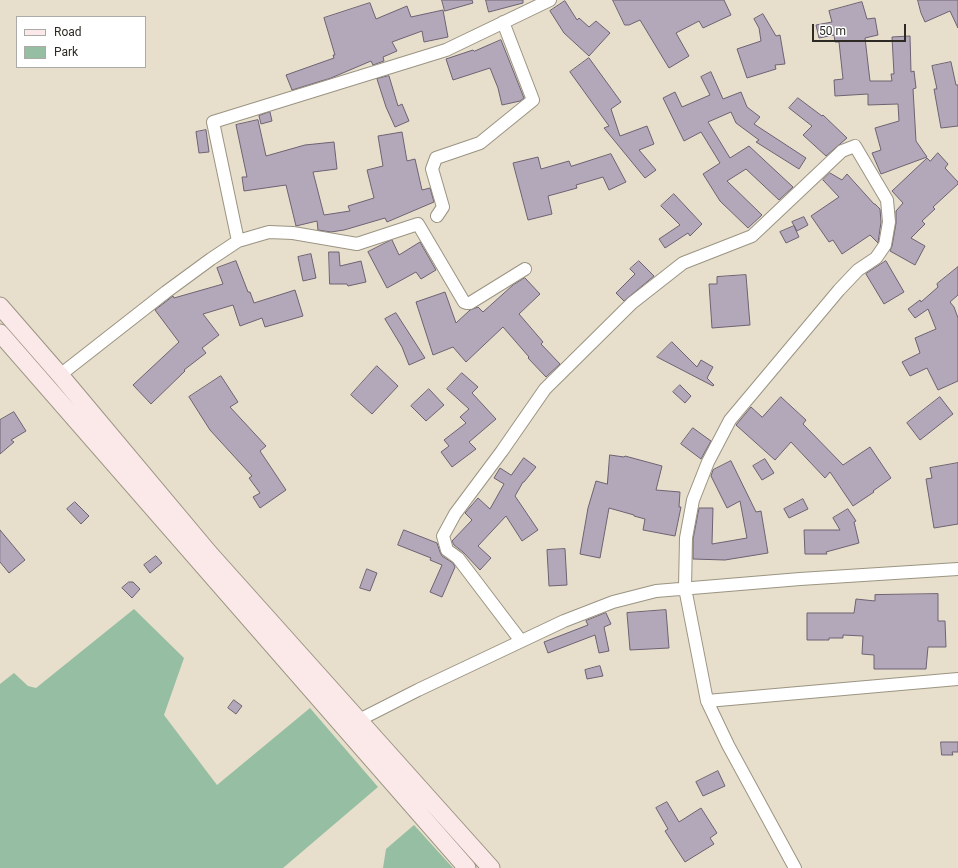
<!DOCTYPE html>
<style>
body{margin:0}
#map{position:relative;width:958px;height:868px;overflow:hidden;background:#e7dfcc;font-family:Roboto,sans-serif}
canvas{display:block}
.legend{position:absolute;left:16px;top:16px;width:130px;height:52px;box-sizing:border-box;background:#fff;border:1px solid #abaaa7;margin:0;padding:5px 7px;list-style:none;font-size:12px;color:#2d2a23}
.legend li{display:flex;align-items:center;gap:8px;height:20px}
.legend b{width:20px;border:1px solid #abaaa7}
.scale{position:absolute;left:812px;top:24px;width:94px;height:18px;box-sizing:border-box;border:2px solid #2d2a23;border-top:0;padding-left:5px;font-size:12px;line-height:14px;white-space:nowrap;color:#2d2a23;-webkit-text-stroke:3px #fff;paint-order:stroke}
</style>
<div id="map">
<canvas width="958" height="868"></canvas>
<ul class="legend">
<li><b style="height:5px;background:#fbe9e9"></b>Road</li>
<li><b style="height:11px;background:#96bea2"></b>Park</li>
</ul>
<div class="scale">50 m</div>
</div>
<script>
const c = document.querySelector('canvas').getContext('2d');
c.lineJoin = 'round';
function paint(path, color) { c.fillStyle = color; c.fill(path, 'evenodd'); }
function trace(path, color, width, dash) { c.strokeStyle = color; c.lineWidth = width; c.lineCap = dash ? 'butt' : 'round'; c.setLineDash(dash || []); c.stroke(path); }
paint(new Path2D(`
 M 134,609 L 184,658 L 164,715 L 217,785 L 310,708 L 378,787 L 283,868 L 0,868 L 0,684 L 14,673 L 28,686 L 36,688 Z
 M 414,825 L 453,868 L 383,868 L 386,849 Z`), '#96bea2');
const building = new Path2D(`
 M 442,0 L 472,0 L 473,3 L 445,11 Z
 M 486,0 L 523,0 L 523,3 L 489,12 Z
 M 613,0 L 724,0 L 731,15 L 703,28 L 699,21 L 676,33 L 689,56 L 669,68 L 640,20 L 629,25 L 625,25 Z
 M 918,0 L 958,0 L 958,28 L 950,11 L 925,22 L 921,13 Z
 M 565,1 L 577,20 L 579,18 L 589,27 L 596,21 L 610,33 L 589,56 L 564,33 L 550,11 Z
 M 862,2 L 867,19 L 875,18 L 878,35 L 865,38 L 870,81 L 892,81 L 891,74 L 894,74 L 892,37 L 910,36 L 911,72 L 914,71 L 916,88 L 913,89 L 916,141 L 927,157 L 881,174 L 872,153 L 881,150 L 875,128 L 899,121 L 898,104 L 868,105 L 868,94 L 835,96 L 834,80 L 843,79 L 839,42 L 835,42 L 834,35 L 819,38 L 816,25 L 832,22 L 829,11 Z
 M 370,3 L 376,19 L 407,6 L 411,17 L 443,10 L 448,37 L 424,42 L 422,31 L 392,42 L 397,51 L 383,57 L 384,61 L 373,65 L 371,61 L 331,78 L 292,90 L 286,75 L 334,58 L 333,55 L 335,55 L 324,18 Z
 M 763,14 L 776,36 L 780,35 L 785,64 L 775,65 L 776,69 L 747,78 L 737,49 L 761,41 L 759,28 L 754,19 Z
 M 501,40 L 524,98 L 520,101 L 502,105 L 498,88 L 490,68 L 453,80 L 446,59 L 473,50 L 474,51 Z
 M 589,58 L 621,102 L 611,109 L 620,136 L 647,126 L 654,144 L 639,150 L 656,170 L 645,178 L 604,128 L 609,126 L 570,72 Z
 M 951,62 L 956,85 L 958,85 L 958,126 L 941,128 L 934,89 L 937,89 L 932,66 Z
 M 711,72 L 723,99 L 741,92 L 747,107 L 760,117 L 754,124 L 806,158 L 799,169 L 756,142 L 759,140 L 736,123 L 731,112 L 708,122 L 730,158 L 749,146 L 793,187 L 779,200 L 746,169 L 727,181 L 762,215 L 748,228 L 720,201 L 703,174 L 720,163 L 701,132 L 684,141 L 663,98 L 675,92 L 682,107 L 710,95 L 701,77 Z
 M 389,76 L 398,106 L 402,104 L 409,121 L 395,127 L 386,107 L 377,79 Z
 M 798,98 L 822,116 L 823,115 L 847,138 L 826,156 L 803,135 L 812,126 L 789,108 Z
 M 270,112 L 272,121 L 261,124 L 259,116 Z
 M 258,120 L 266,156 L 305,145 L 334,142 L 337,169 L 313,172 L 324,215 L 350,211 L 348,206 L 374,198 L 367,170 L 383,166 L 378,136 L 402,132 L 407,161 L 415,159 L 422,190 L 430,188 L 434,202 L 387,222 L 385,218 L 344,230 L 331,232 L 318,230 L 317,221 L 296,226 L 286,185 L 244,191 L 242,177 L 247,177 L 236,125 Z
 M 206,130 L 209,152 L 199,153 L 196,132 Z
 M 938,153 L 948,164 L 945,168 L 958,182 L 958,184 L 933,207 L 935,209 L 922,221 L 925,224 L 911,238 L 925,246 L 915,265 L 890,251 L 892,246 L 896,223 L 896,211 L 903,203 L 892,191 L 927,158 L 930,161 Z
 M 611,154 L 626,182 L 609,190 L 603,177 L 576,185 L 577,188 L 548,196 L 552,214 L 528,220 L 513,163 L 538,157 L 541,169 L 569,161 L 571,166 Z
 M 830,173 L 842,180 L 847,174 L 874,204 L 875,204 L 880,209 L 881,222 L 878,243 L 870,235 L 842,254 L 833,240 L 829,242 L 811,216 L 839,197 L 823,180 Z
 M 674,194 L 702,224 L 690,236 L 688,233 L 665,248 L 659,239 L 680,225 L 661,206 Z
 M 804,217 L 808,225 L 797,231 L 792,222 Z
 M 794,226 L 799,237 L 786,243 L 780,232 Z
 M 392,240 L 399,255 L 420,242 L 436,270 L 421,279 L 416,272 L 387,288 L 368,252 Z
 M 329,252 L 339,252 L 340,266 L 361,261 L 366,282 L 348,286 L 347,284 L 330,284 Z
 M 311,254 L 316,278 L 303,281 L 298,257 Z
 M 236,261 L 248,292 L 250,292 L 254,303 L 295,290 L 303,316 L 265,327 L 262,318 L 240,326 L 233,305 L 203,314 L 219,335 L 202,348 L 206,353 L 184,370 L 185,371 L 151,404 L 133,385 L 179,342 L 155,310 L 173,296 L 174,298 L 223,284 L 217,268 Z
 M 639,261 L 654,276 L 624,301 L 616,293 L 635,274 L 630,269 Z
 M 886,261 L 904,292 L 884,304 L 866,274 Z
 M 958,267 L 958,295 L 950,302 L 954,307 L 958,318 L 958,381 L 938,390 L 927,368 L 910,376 L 902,362 L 920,353 L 915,338 L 936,329 L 928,309 L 915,318 L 908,309 L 920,300 L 921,302 L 938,287 L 937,284 Z
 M 746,275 L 750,325 L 712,328 L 709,284 L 717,284 L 717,277 Z
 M 525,278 L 540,294 L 519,314 L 543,342 L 541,344 L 560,364 L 546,377 L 528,358 L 529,357 L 503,327 L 466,362 L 453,347 L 433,355 L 416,302 L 445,292 L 456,323 L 470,310 L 478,307 L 483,312 L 513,285 Z
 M 396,313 L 425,358 L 409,365 L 402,347 L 385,319 Z
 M 672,342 L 697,367 L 701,360 L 713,367 L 707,378 L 714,385 L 713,386 L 657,357 Z
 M 377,366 L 398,386 L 372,414 L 351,395 Z
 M 462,373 L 478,387 L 472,393 L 496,419 L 469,442 L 476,449 L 452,467 L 441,452 L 449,446 L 444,440 L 466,423 L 460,417 L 469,409 L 447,389 Z
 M 221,376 L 238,402 L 230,407 L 266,446 L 260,451 L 286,490 L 260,508 L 253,497 L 260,493 L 249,478 L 252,476 L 210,430 L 189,397 Z
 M 680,385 L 691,396 L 685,403 L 673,392 Z
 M 429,389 L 444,405 L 426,421 L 411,406 Z
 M 781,397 L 806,420 L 803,424 L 843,465 L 870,447 L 891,478 L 873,491 L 874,492 L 853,506 L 830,472 L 825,478 L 791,442 L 775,460 L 736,425 L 751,407 L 762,417 Z
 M 940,397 L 953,414 L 920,440 L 907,423 Z
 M 14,412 L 26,431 L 11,440 L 14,442 L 0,454 L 0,420 Z
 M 693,428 L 711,441 L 701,459 L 681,444 Z
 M 610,455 L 624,457 L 625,456 L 662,466 L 656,490 L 680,492 L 679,507 L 681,507 L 675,536 L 643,530 L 645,519 L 634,516 L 634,515 L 609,508 L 600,558 L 580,554 L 588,508 L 596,481 L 607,484 Z
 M 524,458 L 536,467 L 524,482 L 523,482 L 515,496 L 538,530 L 522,541 L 506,516 L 478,546 L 491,558 L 480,570 L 463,552 L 454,545 L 452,541 L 472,520 L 465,513 L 478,498 L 490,509 L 504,484 L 494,478 L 500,468 L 511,475 Z
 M 765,459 L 774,473 L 762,480 L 753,466 Z
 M 731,461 L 756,512 L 761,511 L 768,553 L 725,560 L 693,559 L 693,539 L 699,508 L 713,508 L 712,544 L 747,538 L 740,501 L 727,508 L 711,476 L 713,470 Z
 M 958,463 L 958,524 L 934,528 L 926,479 L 932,478 L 930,468 Z
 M 803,499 L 808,509 L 789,518 L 784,509 Z
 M 75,502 L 89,516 L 81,524 L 67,509 Z
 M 848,509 L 856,521 L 854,522 L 859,543 L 826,552 L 827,554 L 805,554 L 804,530 L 840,530 L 833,518 Z
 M 0,530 L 25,560 L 9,573 L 0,562 Z
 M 404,530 L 437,543 L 440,552 L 442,556 L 453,563 L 455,567 L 442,597 L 430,592 L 442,565 L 430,560 L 431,558 L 398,545 Z
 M 565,549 L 567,585 L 549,586 L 547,550 Z
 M 156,556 L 162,563 L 150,573 L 144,565 Z
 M 367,569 L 377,573 L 370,591 L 360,588 Z
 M 129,582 L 133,582 L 140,589 L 132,598 L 122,588 Z
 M 938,594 L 938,621 L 945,621 L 946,647 L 928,647 L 926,669 L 874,669 L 874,655 L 862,654 L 863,636 L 843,635 L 843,638 L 829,638 L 829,640 L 807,640 L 807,613 L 854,613 L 856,599 L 875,601 L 875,595 Z
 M 666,610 L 669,648 L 630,650 L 627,613 Z
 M 606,613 L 611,624 L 604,627 L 609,651 L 599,653 L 595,635 L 548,653 L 544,642 L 588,625 L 586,621 Z
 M 600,666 L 603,676 L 587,679 L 585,670 Z
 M 234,700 L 242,706 L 236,714 L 228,708 Z
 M 941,742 L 958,742 L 958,752 L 952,752 L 953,755 L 942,755 Z
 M 718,771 L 725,786 L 703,796 L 696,782 Z
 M 667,802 L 679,822 L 701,808 L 717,833 L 710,838 L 714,844 L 685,862 L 665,831 L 668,829 L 656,808 Z`);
paint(building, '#b3a8b9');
trace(building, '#6d6272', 1);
const minor = new Path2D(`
 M 437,216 L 443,207 L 432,169 L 436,158 L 480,143 L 533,100 L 503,22
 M 238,241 L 213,122 L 446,50 L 550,0
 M 60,375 L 166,292 L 211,259 L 238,241 L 269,232 L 293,233 L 357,244 L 418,224 L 464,302 L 467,303 L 470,303 L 525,269
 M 521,641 L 458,558 L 447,550 L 443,536 L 455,514 L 502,451 L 545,389 L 632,303 L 683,263 L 752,236 L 842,151 L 855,146 L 887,200 L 889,222 L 885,245 L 876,258 L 858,270 L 839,290 L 730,420 L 708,462 L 693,500 L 686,538 L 685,588 L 707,701 L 728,745 L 795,868
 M 707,701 L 958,679
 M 353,725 L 359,720 L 418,690 L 564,621 L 613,602 L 656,591 L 800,579 L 958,569`);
const secondary = new Path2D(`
 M 0,306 L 60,375 L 209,553 L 491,868
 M 0,333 L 467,868`);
trace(minor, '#9b9482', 14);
trace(secondary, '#9b9482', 19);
trace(minor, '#fff', 12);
trace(secondary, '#fbe9e9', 17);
</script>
